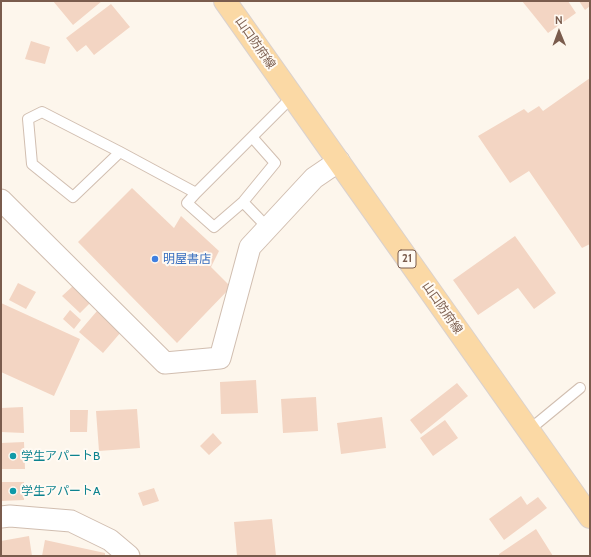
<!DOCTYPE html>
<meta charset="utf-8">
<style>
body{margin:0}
#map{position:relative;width:591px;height:557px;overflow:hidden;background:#fdf6ec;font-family:Cabin,sans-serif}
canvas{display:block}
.frame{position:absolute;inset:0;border:2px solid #7a5c4d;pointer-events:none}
.north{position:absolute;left:539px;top:12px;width:40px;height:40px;-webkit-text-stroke:3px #fffaf3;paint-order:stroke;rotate:359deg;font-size:11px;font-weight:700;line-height:16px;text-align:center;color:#7a5c4d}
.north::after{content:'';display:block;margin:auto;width:14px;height:18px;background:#7a5c4d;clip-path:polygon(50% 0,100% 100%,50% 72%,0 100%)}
</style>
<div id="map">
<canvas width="591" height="557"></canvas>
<div class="frame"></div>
<div class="north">N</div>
</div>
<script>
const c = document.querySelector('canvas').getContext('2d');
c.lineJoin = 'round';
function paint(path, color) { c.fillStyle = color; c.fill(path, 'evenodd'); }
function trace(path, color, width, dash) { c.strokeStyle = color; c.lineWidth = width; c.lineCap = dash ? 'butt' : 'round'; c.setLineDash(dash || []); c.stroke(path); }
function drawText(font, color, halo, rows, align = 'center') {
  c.font = font + ' Cabin,"Noto Sans JP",sans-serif'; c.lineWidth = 4; c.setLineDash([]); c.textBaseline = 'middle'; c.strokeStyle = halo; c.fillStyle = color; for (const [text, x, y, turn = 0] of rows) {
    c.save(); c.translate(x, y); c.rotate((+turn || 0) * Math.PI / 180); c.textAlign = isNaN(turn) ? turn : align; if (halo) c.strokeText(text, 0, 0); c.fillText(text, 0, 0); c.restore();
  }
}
paint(new Path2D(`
 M 53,1 L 102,1 L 73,25 Z
 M 522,1 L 568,1 L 576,13 L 548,33 Z
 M 579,1 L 590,1 L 590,6 L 585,10 Z
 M 111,4 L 130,27 L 94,55 L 86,45 L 77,52 L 66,38 Z
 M 31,41 L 50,47 L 45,64 L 25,59 Z
 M 590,78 L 590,244 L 582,248 L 529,171 L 510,183 L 478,136 L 524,109 L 528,113 L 539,106 L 543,111 Z
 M 132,188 L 174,228 L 181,216 L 219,251 L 211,267 L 231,287 L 177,343 L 78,242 Z
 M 515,236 L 556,293 L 534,309 L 518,288 L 478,315 L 453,280 Z
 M 18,283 L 36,292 L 26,309 L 9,300 Z
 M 73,286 L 90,303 L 80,313 L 62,296 Z
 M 1,303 L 80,339 L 54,396 L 1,372 Z
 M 70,310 L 81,320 L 74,329 L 63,319 Z
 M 97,311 L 121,332 L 103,353 L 79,332 Z
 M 256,380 L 258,413 L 221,414 L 220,382 Z
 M 457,383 L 468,396 L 421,434 L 410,420 Z
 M 316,397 L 318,431 L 283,433 L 281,399 Z
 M 23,407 L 24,433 L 1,432 L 1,408 Z
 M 137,409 L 140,448 L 99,451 L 96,411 Z
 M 70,410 L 88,410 L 87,432 L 70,432 Z
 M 382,417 L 386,448 L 341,454 L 337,423 Z
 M 445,420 L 458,438 L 433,456 L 420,438 Z
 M 213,433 L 222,443 L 209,455 L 200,446 Z
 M 24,442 L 25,469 L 1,469 L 1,443 Z
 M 1,482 L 24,482 L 24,500 L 1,501 Z
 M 154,488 L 159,501 L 143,506 L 138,493 Z
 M 521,496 L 527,505 L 538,497 L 547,508 L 504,540 L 489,519 Z
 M 272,519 L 276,556 L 237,556 L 234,522 Z
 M 536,529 L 553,556 L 499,556 L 499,554 Z
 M 29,536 L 32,556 L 1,556 L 1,541 Z
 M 45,540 L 105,553 L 105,556 L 42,556 Z`), '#f3d5c3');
const service = new Path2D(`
 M 120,152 L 73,197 L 32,164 L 28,119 L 42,112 L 120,152 L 196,193 L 292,97
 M 196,193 L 187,203 L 214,227 L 243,202 L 275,163 L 252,137
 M 243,202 L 268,228
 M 529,430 L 580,388`);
const minor = new Path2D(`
 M 1,200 L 165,363 L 220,358 L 250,247 L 314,178 L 339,161
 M 1,517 L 10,516 L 71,521 L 110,540 L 129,556`);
const primary = new Path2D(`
 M 225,1 L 590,517`);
trace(service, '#d1beb0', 12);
trace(minor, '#d1beb0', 23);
trace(primary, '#dad1cd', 24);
trace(service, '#fff', 10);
trace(minor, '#fff', 21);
trace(primary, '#fbd9a5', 22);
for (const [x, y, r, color] of [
 [155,259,4,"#3f7fe0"],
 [13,456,4,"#0f9aa8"],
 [13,491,4,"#0f9aa8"]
]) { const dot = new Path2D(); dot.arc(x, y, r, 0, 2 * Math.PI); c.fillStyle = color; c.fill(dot); trace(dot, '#fffaf3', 1.5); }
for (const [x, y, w] of [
 [407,259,18]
]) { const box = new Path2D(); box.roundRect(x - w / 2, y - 9, w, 18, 3); c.fillStyle = '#fffaf3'; c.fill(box); trace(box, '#7a5c4d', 1); }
drawText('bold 11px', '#7a5c4d', null, [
 ["21",407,259]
]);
drawText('12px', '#7a5c4d', '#fffaf3', [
 ["山口防府線",255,43,55],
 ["山口防府線",442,308,55]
]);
drawText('12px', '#366cbe', '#fffaf3', [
 ["明屋書店",163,259]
], 'left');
drawText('12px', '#0d838f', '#fffaf3', [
 ["学生アパートB",21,456],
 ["学生アパートA",21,491]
], 'left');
</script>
